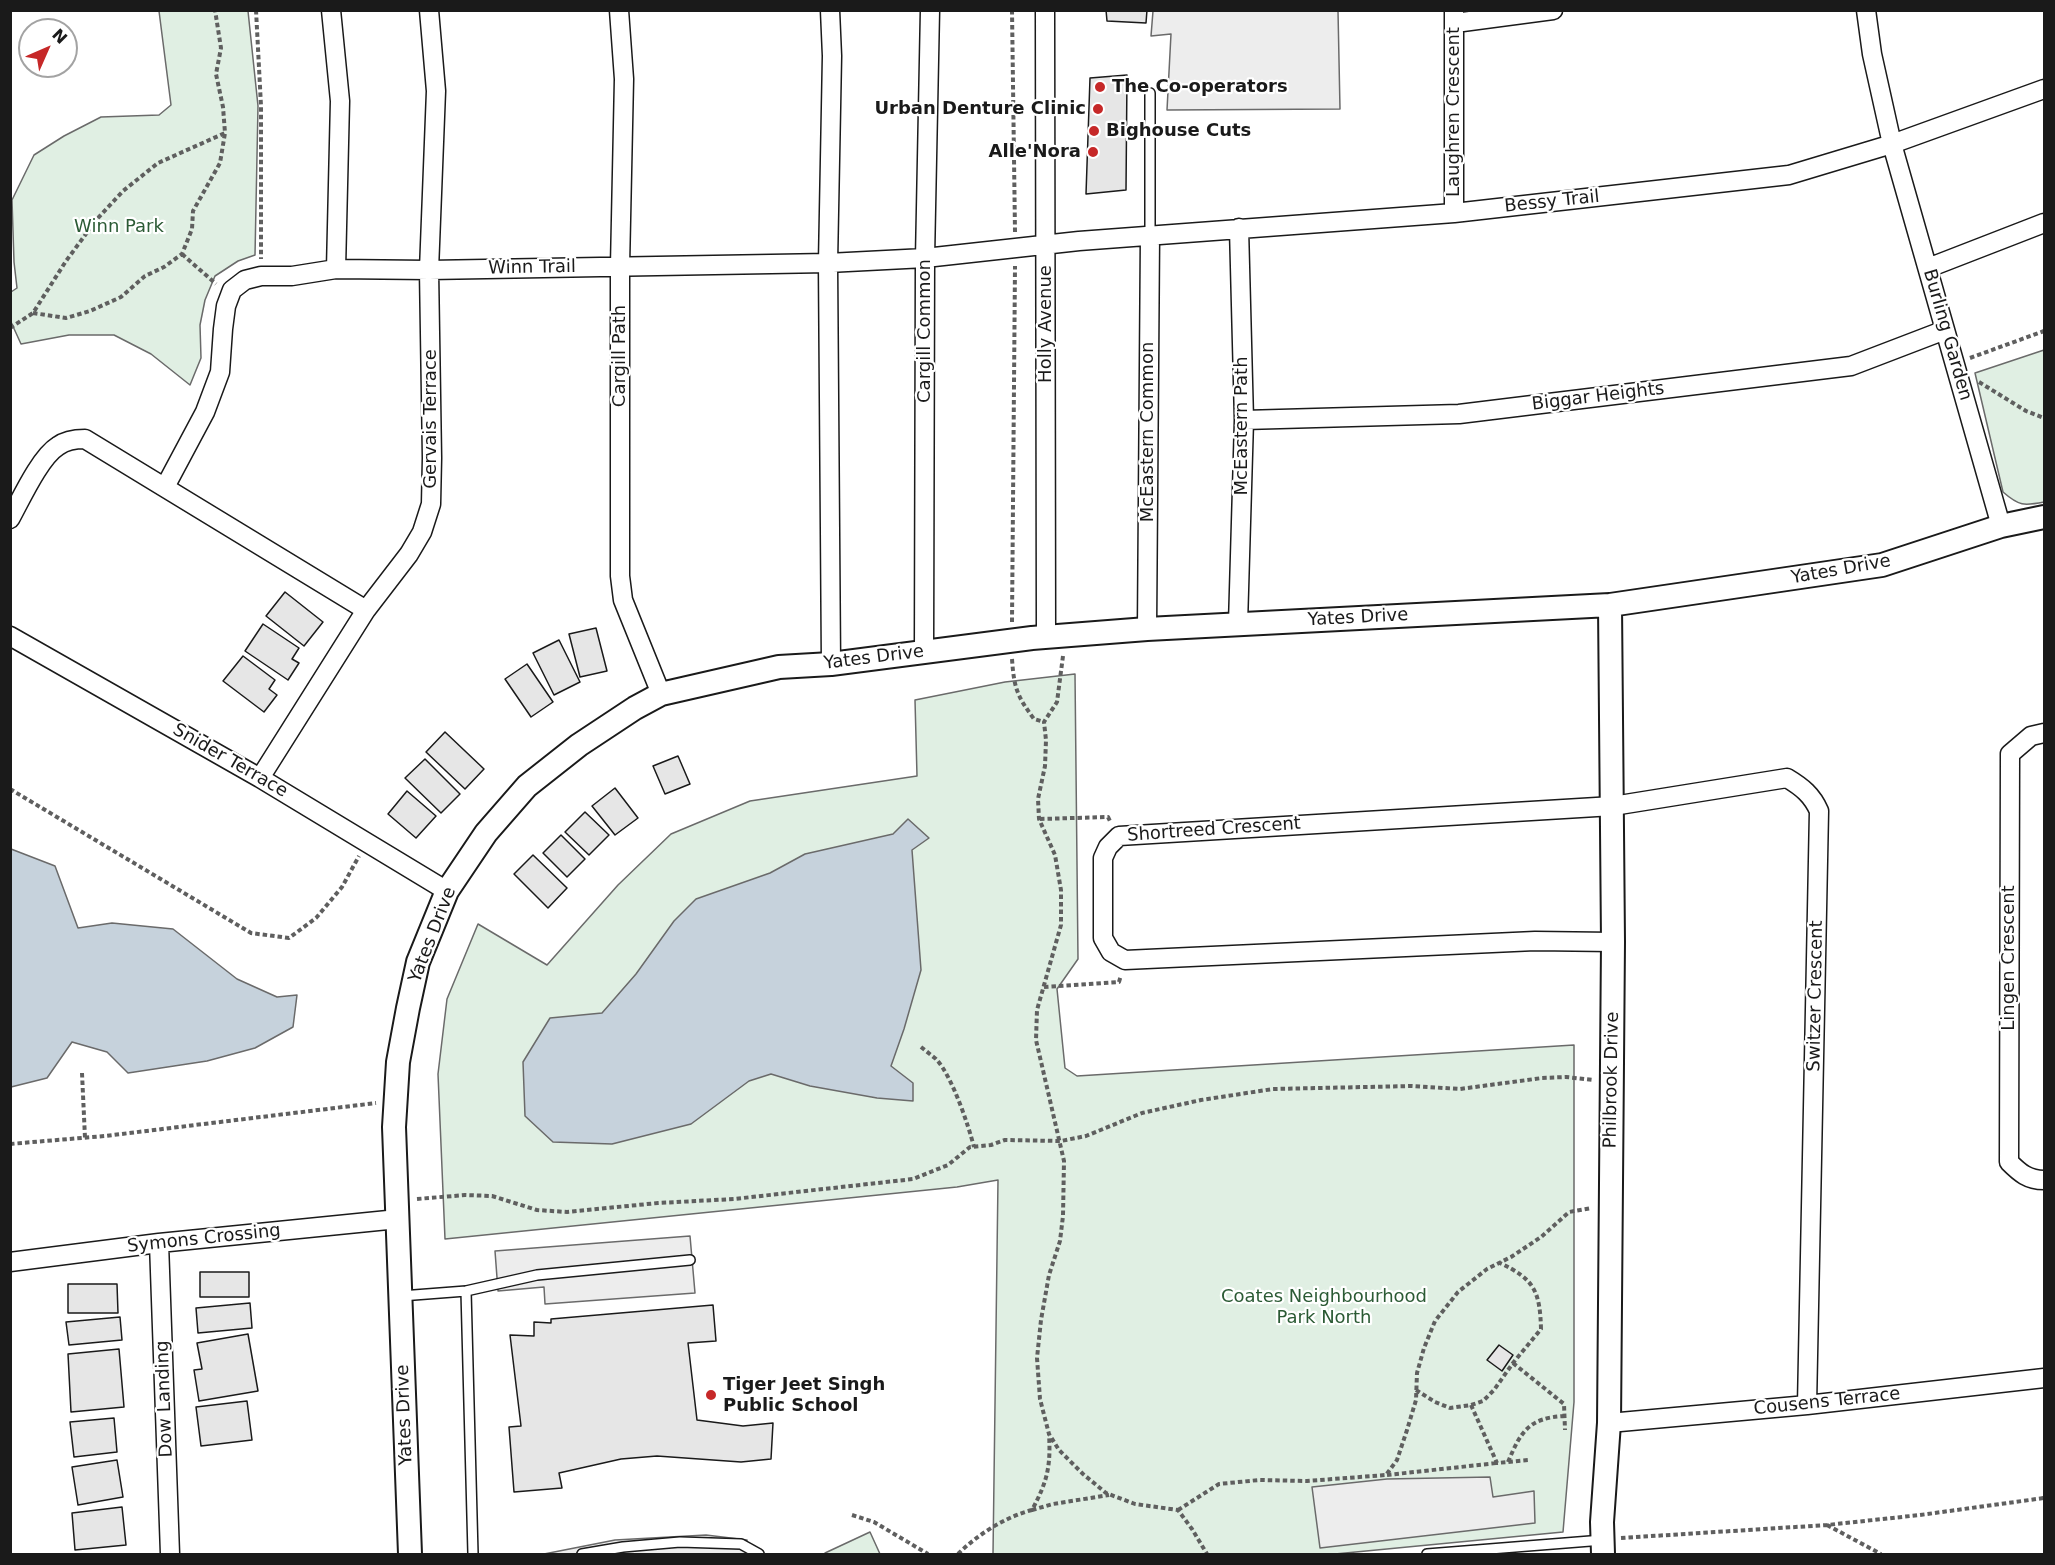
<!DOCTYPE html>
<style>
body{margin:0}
#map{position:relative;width:2055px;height:1565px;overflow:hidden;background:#fff;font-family:"DejaVu Sans",sans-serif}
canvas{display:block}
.frame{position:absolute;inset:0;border:12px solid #1a1a1a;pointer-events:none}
.north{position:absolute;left:18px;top:18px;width:60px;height:60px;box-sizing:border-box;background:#fff;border:2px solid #a3a3a3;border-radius:50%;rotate:45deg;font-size:16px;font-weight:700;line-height:24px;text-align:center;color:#1a1a1a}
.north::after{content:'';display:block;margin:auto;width:21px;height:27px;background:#c62828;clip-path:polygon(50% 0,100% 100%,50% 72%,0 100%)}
</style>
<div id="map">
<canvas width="2055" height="1565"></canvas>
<div class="frame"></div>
<div class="north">N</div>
</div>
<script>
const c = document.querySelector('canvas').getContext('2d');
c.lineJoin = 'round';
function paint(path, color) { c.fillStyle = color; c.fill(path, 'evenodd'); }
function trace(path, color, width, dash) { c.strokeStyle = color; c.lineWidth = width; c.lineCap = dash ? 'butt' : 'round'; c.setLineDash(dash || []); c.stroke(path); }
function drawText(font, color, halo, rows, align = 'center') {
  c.font = font + ' "DejaVu Sans",sans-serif'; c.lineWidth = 4.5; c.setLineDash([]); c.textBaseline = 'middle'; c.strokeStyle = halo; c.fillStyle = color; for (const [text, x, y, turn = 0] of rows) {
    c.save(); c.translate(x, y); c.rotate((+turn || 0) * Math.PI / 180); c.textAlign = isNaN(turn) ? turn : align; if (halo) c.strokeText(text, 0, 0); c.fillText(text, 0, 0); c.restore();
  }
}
const green = new Path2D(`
 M 159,11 L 248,11 L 258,106 L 255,255 L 238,261 L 215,276 L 205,300 L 200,325 L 201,358 L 190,385 L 151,354 L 114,335 L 69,335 L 21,344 L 11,322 L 11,292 L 17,288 L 14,262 L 12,200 L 34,155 L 64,136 L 101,117 L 159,115 L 171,105 Z
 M 2044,350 L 2044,502 C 2024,506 2019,506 2003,492 L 1975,373 Z
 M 1075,674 L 1078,959 L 1057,989 L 1065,1068 L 1077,1076 L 1574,1045 L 1574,1402 L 1563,1532 L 1335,1554 L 993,1554 L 998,1180 L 957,1187 L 445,1239 L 438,1074 L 447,999 L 478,924 L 547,965 L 618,885 L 671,834 L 750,801 L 917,776 L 915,700 L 1005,682 Z
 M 870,1532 L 880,1554 L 826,1554 L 825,1553 Z`);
paint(green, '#e0efe3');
trace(green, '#6a6a6a', 1.5);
const parking = new Path2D(`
 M 1153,11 L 1338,11 L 1340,109 L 1167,110 L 1171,34 L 1151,36 Z
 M 690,1236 L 695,1293 L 545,1304 L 544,1287 L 498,1291 L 495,1251 Z
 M 1490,1477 L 1493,1497 L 1534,1491 L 1535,1523 L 1320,1548 L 1312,1487 L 1387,1479 Z
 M 706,1535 L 747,1540 L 747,1554 L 544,1554 L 615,1540 Z`);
paint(parking, '#ededed');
trace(parking, '#6a6a6a', 1.5);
const water = new Path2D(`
 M 908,819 L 929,838 L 912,850 L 921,970 L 904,1029 L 891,1066 L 913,1083 L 913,1101 L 877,1098 L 810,1086 L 771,1074 L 749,1081 L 691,1124 L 612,1144 L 553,1142 L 525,1116 L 523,1062 L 550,1018 L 602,1013 L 636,974 L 674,921 L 696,899 L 770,873 L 805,854 L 893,834 Z
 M 11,849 L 55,866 L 78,928 L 112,923 L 173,929 L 237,979 L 277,997 L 297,995 L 293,1027 L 255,1048 L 207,1061 L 128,1073 L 107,1052 L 72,1042 L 47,1078 L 11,1087 Z`);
paint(water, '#c6d2dc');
trace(water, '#6a6a6a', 1.5);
const building = new Path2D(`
 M 1106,10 L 1147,10 L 1146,23 L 1107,21 Z
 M 1127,75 L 1126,190 L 1086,194 L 1090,78 Z
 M 285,592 L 323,622 L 304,646 L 266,616 Z
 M 263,624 L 299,648 L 292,659 L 299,663 L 288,680 L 245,651 Z
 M 596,628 L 607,671 L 580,677 L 569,634 Z
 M 559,640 L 580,682 L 554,695 L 533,653 Z
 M 243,656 L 275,680 L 269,689 L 277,695 L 264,712 L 223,681 Z
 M 527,664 L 553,702 L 531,717 L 505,679 Z
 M 445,732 L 484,769 L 465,789 L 426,752 Z
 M 678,756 L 690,784 L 665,794 L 653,766 Z
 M 425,759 L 460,794 L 441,813 L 405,778 Z
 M 615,788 L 638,818 L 615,835 L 592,806 Z
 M 407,791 L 436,816 L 416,838 L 388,814 Z
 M 585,812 L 609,835 L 589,855 L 565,832 Z
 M 561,835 L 585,859 L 567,877 L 543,853 Z
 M 533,855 L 567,888 L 548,908 L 514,874 Z
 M 200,1272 L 249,1272 L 249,1297 L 200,1297 Z
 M 68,1284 L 117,1284 L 118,1313 L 68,1313 Z
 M 250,1303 L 252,1328 L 198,1333 L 196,1308 Z
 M 713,1305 L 716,1341 L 688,1343 L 697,1420 L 743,1426 L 773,1423 L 771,1459 L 741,1462 L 657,1456 L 621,1459 L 559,1473 L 562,1488 L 514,1492 L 509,1427 L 521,1426 L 510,1335 L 534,1336 L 534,1322 L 551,1323 L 551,1319 Z
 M 120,1317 L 122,1340 L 69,1345 L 66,1322 Z
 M 248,1334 L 258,1391 L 199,1401 L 194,1370 L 202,1369 L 197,1343 Z
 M 1499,1345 L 1513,1355 L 1502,1371 L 1487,1360 Z
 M 119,1349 L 124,1407 L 71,1412 L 68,1354 Z
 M 247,1401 L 252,1440 L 201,1446 L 196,1407 Z
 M 114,1418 L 117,1452 L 74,1457 L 70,1422 Z
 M 117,1460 L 123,1497 L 78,1505 L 72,1467 Z
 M 122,1507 L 126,1545 L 75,1550 L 72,1513 Z`);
paint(building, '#e6e6e6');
trace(building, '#1a1a1a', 1.5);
const service = new Path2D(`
 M 1150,235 L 1150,93
 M 466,1291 L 473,1554
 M 401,1296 L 466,1291 L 537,1275 L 690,1260
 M 582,1554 L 623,1547 L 680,1542 L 741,1544 L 759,1554
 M 1427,1554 L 1603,1540`);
const minor = new Path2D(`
 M 331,10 L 340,101 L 336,269
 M 619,10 L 624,79 L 620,266 L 620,576 L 623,600 L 661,694
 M 830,10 L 832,56 L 828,263 L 831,664
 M 1045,10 L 1046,637
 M 1454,10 L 1454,213
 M 1866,10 L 1872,54 L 1892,144 L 2001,526
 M 1455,23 L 1553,10
 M 1928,268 L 2044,223
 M 1244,420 L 1459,414 L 1851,366 L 1945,330
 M 165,487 L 205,412 L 220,372 L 223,329 L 226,306 L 232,290 L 245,280 L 261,276 L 292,276 L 336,269 L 429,270 L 828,263 L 925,258 L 1079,241 L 1454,213 L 1789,175 L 1892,144 L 2044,89
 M 10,519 C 21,499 40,457 58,446 C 66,440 76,439 85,439 L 366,610
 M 1238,624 L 1244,420 L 1239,228
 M 1147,629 L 1150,235
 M 10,636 L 260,778 L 447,891
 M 924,652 L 925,258 L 930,10
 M 2044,733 L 2031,736 L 2010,754 L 2009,1162 C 2020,1173 2028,1180 2044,1180
 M 260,778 L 366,610 L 409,554 L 422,532 L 431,504 L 432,458 L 429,270 L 436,91 L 429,10
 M 1613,942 L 1535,941 L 1125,960 L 1111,952 L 1103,938 L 1103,858 L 1108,847 L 1119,836 L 1613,806 L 1787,778 C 1802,787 1812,795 1819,811 L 1807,1405
 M 159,1243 L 170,1554
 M 10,1262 L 159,1243 L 398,1219
 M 1609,1423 L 1807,1405 L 2044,1378`);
const tertiary = new Path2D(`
 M 410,1554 L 394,1127 L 398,1062 L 408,1008 L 418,962 L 447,891 L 486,833 L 527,786 L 579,745 L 635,708 L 661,694 L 779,667 L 831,664 L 1032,638 L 1147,629 L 1610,605 L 1882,565 L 2001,526 L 2044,517
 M 1603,1554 L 1602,1522 L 1609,1423 L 1613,942 L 1610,605`);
trace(service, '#1a1a1a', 12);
trace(minor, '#1a1a1a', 21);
trace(tertiary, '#1a1a1a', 26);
trace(new Path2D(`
 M 256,10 L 261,106 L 261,259
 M 1012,10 L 1015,232
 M 182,254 L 216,284
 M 33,313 L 66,318 L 90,311 L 121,297 L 145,276 L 164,267 L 182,254 L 192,229 L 193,211 L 220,163 L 225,133
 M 10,328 L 33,313 L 66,261 L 97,219 L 123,191 L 158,163 L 225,133 L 223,107 L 216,74 L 221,48 L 215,10
 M 1970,358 L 2044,331
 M 1979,382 L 2026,411 L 2044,418
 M 1012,622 L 1015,266
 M 1063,656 L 1057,702 L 1044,722 L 1046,740 L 1045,766 L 1038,799 L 1039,819 L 1055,855 L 1061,890 L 1061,925 L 1037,1010 L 1036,1040 L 1064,1161 L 1063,1216 L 1060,1241 L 1049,1275 L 1041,1320 L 1037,1358 L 1040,1399 L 1049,1434 L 1059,1450 L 1083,1474 L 1106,1493 L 1135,1504 L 1178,1510 L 1192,1529 L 1207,1554
 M 1012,659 C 1014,688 1017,696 1034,719 L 1044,722
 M 10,789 L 251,933 L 289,938 L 316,918 L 342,887 L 359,856
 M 1040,819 L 1108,817 L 1110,821
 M 1044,987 L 1119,982 L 1121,975
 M 921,1047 C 926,1051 931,1055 936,1059 C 952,1076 968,1124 974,1147
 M 82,1073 L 85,1138
 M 10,1144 L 105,1136 L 376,1103
 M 417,1199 L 465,1195 L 492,1196 L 537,1210 L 567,1212 L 658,1203 L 734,1199 L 913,1179 L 948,1165 L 970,1147 L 991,1145 L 1005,1140 L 1061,1141 L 1086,1136 L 1142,1113 L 1201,1100 L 1273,1089 L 1412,1086 L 1460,1089 L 1542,1078 L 1566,1077 L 1593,1080
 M 1513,1363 L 1564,1404 L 1565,1430
 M 1416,1390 L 1435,1402 L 1450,1408 L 1471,1405 L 1483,1401 L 1494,1390 L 1513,1363 L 1541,1329 C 1540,1291 1534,1279 1500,1263
 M 1471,1405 L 1497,1463 L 1529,1460
 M 1508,1462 C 1521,1431 1529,1418 1564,1416
 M 1387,1475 L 1497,1463
 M 1032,1510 L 1053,1504 L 1109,1495
 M 1178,1510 L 1219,1484 L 1259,1480 L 1307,1481 L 1386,1475 L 1397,1460 L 1407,1430 L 1416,1400 L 1417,1373 L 1424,1348 L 1435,1321 L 1458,1292 L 1487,1269 L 1511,1257 L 1541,1237 L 1569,1212 L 1592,1208
 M 852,1515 L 874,1522 L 928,1554
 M 1827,1525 L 1881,1554
 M 1621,1538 L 1827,1525 L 1920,1515 L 2044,1498
 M 958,1554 C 977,1535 1005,1517 1032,1510 C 1047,1482 1051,1467 1049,1434`), '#5f5f5f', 4, [4.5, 3]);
trace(service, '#fff', 9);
trace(minor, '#fff', 18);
trace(tertiary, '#fff', 22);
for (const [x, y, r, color] of [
 [1100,87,6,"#c62828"],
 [1098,109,6,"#c62828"],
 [1094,131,6,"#c62828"],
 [1093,152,6,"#c62828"],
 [711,1395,6,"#c62828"]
]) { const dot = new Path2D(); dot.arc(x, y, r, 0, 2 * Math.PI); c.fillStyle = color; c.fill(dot); trace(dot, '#fff', 2); }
drawText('bold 18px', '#1a1a1a', '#fff', [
 ["The Co-operators",1112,87],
 ["Urban Denture Clinic",1086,109,"right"],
 ["Bighouse Cuts",1106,131],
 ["Alle'Nora",1081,152,"right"],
 ["Tiger Jeet Singh",723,1385],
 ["Public School",723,1406]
], 'left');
drawText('18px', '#1a1a1a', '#fff', [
 ["Laughren Crescent",1454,112,-90],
 ["Bessy Trail",1552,202,-6],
 ["Winn Trail",532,268,-1],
 ["Holly Avenue",1046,324,-90],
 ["Cargill Common",925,331,-90],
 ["Burling Garden",1947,335,74],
 ["Cargill Path",620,356,-90],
 ["Biggar Heights",1598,397,-7],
 ["Gervais Terrace",431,419,-90],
 ["McEastern Path",1242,426,-90],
 ["McEastern Common",1148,432,-90],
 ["Yates Drive",1841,570,-10],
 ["Yates Drive",1358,618,-3],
 ["Yates Drive",874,658,-7],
 ["Snider Terrace",230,761,30],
 ["Shortreed Crescent",1214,830,-4],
 ["Yates Drive",433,935,-69],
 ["Lingen Crescent",2009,958,-90],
 ["Switzer Crescent",1816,996,-89],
 ["Philbrook Drive",1612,1080,-89],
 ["Symons Crossing",204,1239,-6],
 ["Dow Landing",165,1399,-92],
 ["Cousens Terrace",1827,1402,-6],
 ["Yates Drive",405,1415,-92]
]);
drawText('18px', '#2b5a34', '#fff', [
 ["Winn Park",119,227],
 ["Coates Neighbourhood",1324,1297],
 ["Park North",1324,1318]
]);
</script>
